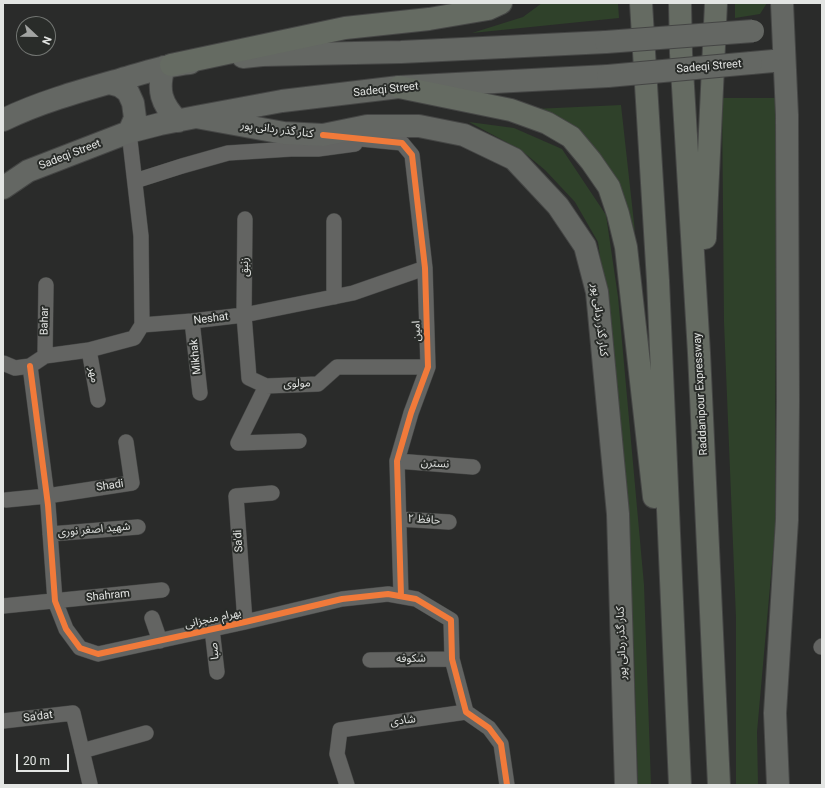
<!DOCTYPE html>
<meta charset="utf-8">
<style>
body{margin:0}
#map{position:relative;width:825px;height:788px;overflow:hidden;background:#2a2b2a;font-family:Roboto,sans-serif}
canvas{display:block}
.frame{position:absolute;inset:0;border:4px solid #e3e5e3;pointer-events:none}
.north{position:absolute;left:16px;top:16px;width:40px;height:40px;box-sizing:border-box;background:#292c29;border:1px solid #737673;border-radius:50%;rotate:112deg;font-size:11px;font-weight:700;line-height:16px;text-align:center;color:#e3e5e3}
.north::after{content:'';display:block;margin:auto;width:14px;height:18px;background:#a2a4a2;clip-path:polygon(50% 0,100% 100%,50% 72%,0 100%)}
.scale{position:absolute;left:16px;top:754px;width:53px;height:18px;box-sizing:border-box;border:2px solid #e3e5e3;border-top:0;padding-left:5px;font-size:12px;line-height:14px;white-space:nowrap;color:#e3e5e3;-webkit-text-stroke:3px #292c29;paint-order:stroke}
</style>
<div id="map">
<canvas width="825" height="788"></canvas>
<div class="frame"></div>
<div class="north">N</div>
<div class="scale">20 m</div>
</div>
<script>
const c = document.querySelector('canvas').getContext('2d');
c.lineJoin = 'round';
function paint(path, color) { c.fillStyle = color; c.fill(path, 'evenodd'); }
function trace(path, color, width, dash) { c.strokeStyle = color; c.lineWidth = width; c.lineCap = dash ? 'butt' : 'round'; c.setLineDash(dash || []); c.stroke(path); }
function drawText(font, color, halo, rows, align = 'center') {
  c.font = font + ' Roboto,"Noto Sans Arabic",sans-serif'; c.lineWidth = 4; c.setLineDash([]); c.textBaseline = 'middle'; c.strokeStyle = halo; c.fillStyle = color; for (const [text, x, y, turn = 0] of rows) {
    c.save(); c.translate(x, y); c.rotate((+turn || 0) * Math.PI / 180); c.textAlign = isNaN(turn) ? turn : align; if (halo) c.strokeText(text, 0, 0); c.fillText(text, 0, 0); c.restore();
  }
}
paint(new Path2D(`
 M 542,3 L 618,3 L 619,18 L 472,33 L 523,17 Z
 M 735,3 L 767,3 L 760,14 L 735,18 Z
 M 722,98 L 776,98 L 775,530 L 757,732 L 758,785 L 736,785 L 736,618 L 724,322 Z
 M 621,105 L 635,232 L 625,204 L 534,109 Z
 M 469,122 L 514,128 L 562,149 L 606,215 L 618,297 L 644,585 L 651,785 L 638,785 L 634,653 L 625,504 L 611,336 L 598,242 L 575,202 L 545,170 L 521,150 Z`), '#2f412a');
const street = new Path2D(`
 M 129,132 L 141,236 L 142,325
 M 340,137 L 402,143 L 412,155 L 425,268 L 428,367 L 411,413 L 397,461 L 401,596
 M 135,181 L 182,166 L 228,153 L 291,149 L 318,149 L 355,144
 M 245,219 L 244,315 L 249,378 L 266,386 L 318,384 L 337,367 L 428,367
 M 334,221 L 334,297
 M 192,321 L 200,393
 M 89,350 L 98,400
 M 45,356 L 46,285
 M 3,363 L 15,368 L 30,366 L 45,356 L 89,350 L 134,338 L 142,325 L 192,321 L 244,315 L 353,293 L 425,268
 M 30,366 L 48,505 L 55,601 L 66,629 L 80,648 L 98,654 L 245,622 L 342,599 L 388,594 L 416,599 L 451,620 L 452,659 L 466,712 L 489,728 L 501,744 L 507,785
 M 266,386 L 238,443 L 299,441
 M 397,461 L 473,467
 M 6,500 L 47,496 L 132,483 L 126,442
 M 399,519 L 449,522
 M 50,534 L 138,527
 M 3,606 L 162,590
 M 152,618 L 160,641
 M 245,622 L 236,496 L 272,493
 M 212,629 L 217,672
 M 821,647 L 822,646
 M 370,660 L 452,659
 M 3,721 L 73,713 L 90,784
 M 82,751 L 146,733
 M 347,785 L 337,754 L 340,730 L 466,712`);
const primary = new Path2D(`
 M 243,57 L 262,55 L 401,52 L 606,42
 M 751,63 L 784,60
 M 164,67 C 157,90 161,104 178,121
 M 109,83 L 120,86 L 128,92 L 133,103 L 135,118 L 129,132
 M 196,117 L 284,133 L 323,135 L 367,126 L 419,126 L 464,135 L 514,159 L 558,206 L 585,246 L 597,292 L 618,514 L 626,785
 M 3,120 C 40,102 80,91 119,80 C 143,73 166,65 190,63
 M 3,188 L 28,171 L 129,132 L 160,124 L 196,117 L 282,101 L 399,87 L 608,76
 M 778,785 L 775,713 L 787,520 L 788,401 L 787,115 L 782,3`);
const highway = new Path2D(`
 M 641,3 L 658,281 L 680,785
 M 680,3 L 681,53 L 699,353 L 719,785
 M 171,65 L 345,28 L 429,19 L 488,9 L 501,3
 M 399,87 L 511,110 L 547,123 L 571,137 L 591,161 L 609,187 L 618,214 L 626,247 L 654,497
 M 705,238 L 716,3`);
trace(street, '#454645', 16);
trace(primary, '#454645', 24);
trace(highway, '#454645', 24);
trace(street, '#636462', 15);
trace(primary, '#646763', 22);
trace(highway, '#656b62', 22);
const primaryBridge = new Path2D(`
 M 606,42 L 753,31
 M 608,76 L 751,63`);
trace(primaryBridge, '#454645', 24, []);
trace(primaryBridge, '#646763', 22);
trace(new Path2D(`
 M 323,135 L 402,143 L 412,155 L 425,268 L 428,367 L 411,413 L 397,461 L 401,596
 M 30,366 L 48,505 L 55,601 L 66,629 L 80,648 L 98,654 L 245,622 L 342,599 L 388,594 L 416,599 L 451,620 L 452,659 L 466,712 L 489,728 L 501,744 L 507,785`), '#f17a3a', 6);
drawText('11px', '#e3e5e3', '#292c29', [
 ["Sadeqi Street",709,67,-5],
 ["Sadeqi Street",386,90,-6],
 ["کنار گذر ردانی پور",277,130,7],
 ["Sadeqi Street",70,155,-21],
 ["زنبق",245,267,-90],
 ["Neshat",211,319,-7],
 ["کنار گذر ردانی پور",599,320,83],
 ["Bahar",45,321,-89],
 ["امین",417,331,-92],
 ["Mikhak",196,357,-96],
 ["مهر",93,375,80],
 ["مولوی",297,384,-2],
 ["Raddanipour Expressway",701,394,-93],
 ["نسترن",435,464,4],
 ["Shadi",110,486,-9],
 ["حافظ ۲",424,520,4],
 ["شهید اصغر نوری",94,530,-5],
 ["Sa'di",239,541,-94],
 ["Shahram",108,596,-6],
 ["بهرام منجزانی",213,619,-12],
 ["کنار گذر ردانی پور",622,643,-92],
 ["صبا",215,651,-95],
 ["شکوفه",411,659,-1],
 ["Sa'dat",38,717,-7],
 ["شادی",403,721,-8]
]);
</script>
